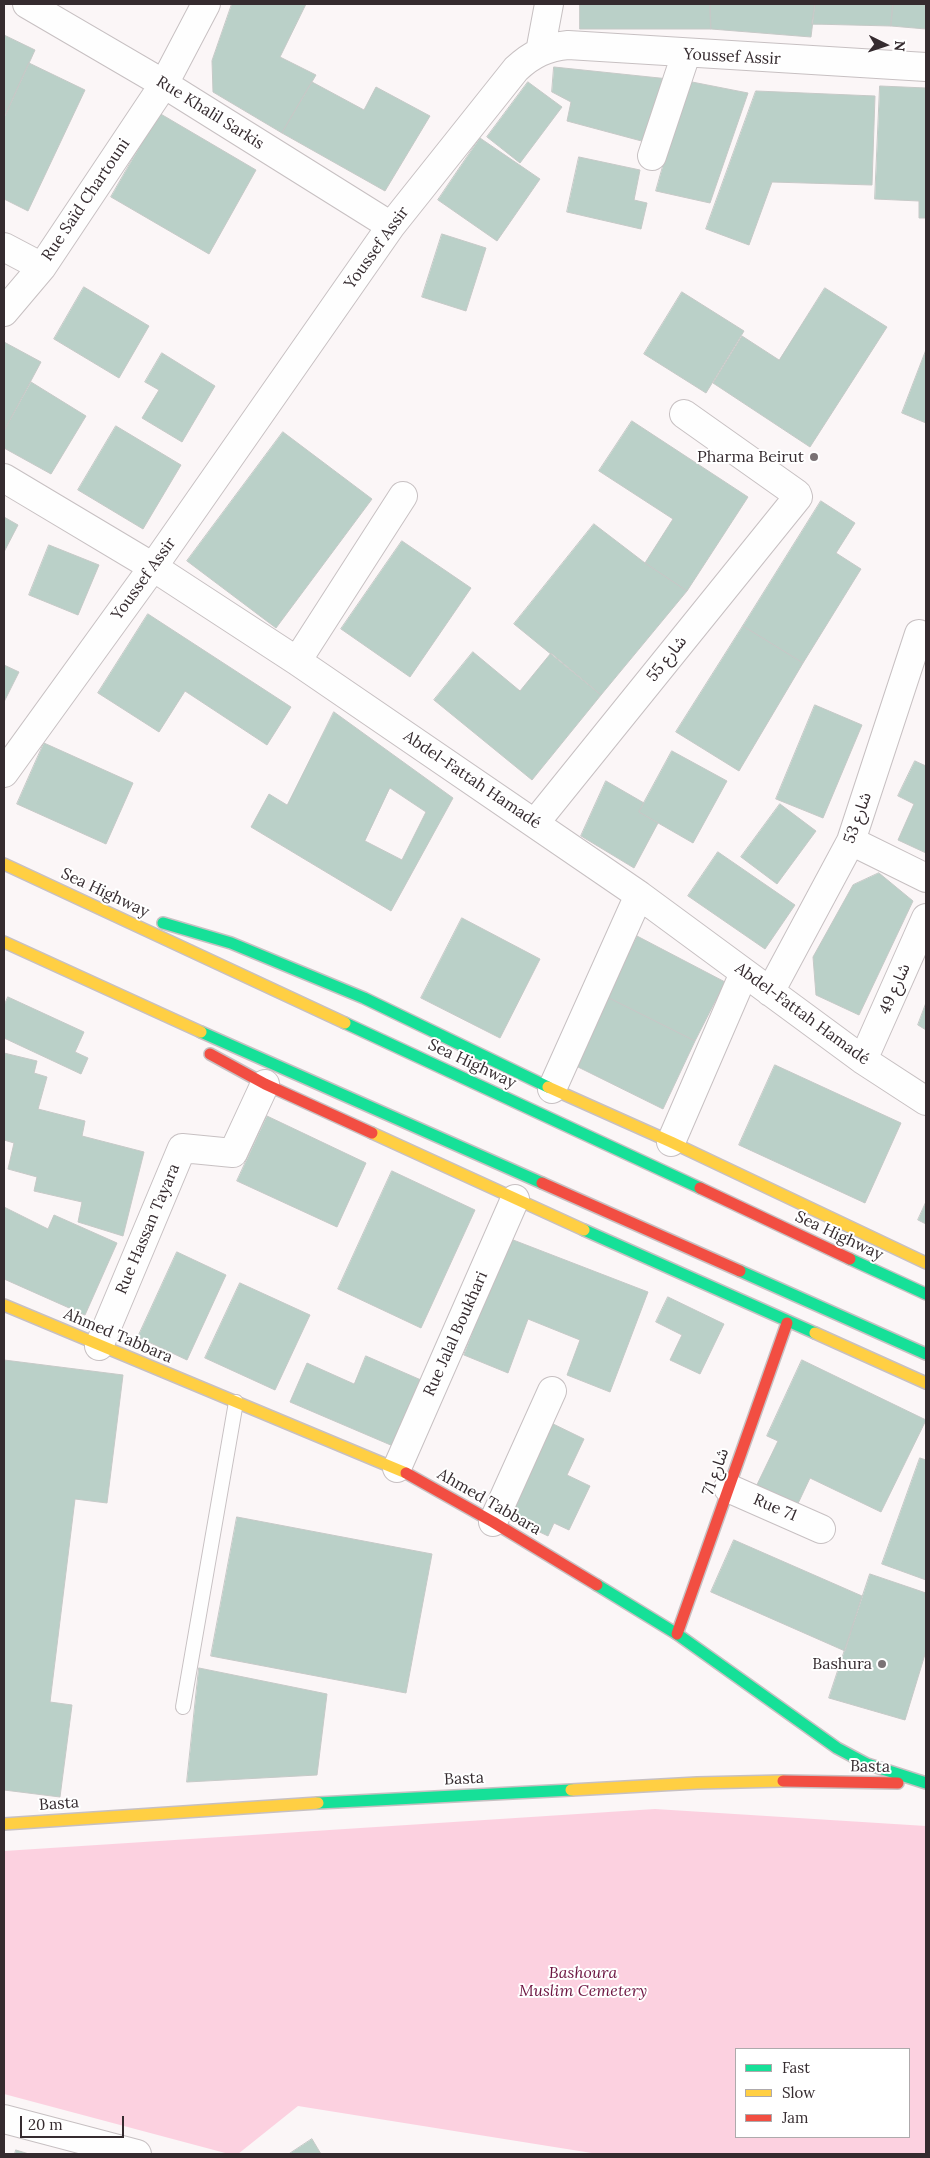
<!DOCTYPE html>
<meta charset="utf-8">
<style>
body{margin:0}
#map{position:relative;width:930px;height:2158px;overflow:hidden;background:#fbf6f7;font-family:Lora,serif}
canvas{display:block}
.frame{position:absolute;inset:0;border:5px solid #352b2f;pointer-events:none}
.legend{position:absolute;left:735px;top:2048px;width:175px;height:90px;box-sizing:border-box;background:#fff;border:1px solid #aeaaac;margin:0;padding:6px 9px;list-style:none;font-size:15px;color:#352b2f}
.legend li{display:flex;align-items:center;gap:10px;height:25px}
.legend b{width:25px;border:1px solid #aeaaac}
.north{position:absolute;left:860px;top:20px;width:50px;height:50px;-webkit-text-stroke:4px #fff;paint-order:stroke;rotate:94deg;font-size:14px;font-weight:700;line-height:20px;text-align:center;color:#352b2f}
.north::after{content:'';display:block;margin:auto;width:18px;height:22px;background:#352b2f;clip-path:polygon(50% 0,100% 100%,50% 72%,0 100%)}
.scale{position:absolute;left:20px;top:2116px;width:104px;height:22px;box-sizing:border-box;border:2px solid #352b2f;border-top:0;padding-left:6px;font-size:15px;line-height:18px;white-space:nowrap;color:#352b2f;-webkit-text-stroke:4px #fff;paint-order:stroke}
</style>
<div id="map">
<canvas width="930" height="2158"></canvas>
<div class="frame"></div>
<ul class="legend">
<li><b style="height:6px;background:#16e098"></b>Fast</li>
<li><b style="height:6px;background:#ffcf43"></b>Slow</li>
<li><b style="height:6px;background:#f24e42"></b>Jam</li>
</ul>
<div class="north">N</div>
<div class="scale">20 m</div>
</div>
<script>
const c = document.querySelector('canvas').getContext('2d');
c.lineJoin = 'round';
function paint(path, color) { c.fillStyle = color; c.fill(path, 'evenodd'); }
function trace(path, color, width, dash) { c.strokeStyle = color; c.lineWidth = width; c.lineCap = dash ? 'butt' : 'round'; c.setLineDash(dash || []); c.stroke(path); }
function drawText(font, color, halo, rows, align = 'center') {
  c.font = font + ' Lora,"Noto Sans Arabic",serif'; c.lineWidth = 4; c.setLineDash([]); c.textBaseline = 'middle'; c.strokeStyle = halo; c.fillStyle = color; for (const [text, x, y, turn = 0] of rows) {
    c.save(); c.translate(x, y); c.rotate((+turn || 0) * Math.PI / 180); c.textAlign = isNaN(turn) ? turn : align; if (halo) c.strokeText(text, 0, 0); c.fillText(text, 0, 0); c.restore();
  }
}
paint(new Path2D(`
 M 655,1809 L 926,1826 L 926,2154 L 598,2154 L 298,2106 L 238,2154 L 229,2154 L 4,2094 L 4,1851 ZM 736,2049 L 909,2049 L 909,2137 L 736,2137 Z`), '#fcd1e0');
const building = new Path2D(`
 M 232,4 L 306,4 L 280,57 L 316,75 L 282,133 L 213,92 L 212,61 Z
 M 580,4 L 710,4 L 711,29 L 580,29 Z
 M 710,4 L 815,4 L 811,37 L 711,29 Z
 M 815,4 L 893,4 L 891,26 L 812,24 Z
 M 893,4 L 926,4 L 926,29 L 891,26 Z
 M 4,35 L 35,50 L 6,114 L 4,113 Z
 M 29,63 L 85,90 L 28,211 L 4,199 L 4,118 Z
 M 554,67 L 669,79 L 649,143 L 567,121 L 571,102 L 552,92 Z
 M 687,81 L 748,93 L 710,203 L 656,191 Z
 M 312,82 L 364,110 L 376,87 L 430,116 L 385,191 L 282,133 Z
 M 528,82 L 562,107 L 520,163 L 487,137 Z
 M 880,86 L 926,88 L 926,218 L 919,218 L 919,201 L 875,199 Z
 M 756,91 L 875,96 L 872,185 L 772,182 L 749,245 L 706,229 Z
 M 159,113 L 256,170 L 209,254 L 111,197 Z
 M 480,138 L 540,179 L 497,241 L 438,200 Z
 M 579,157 L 640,170 L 634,200 L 647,203 L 641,229 L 567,212 Z
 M 442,234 L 486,248 L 466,311 L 422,297 Z
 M 84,287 L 149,326 L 119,378 L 54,339 Z
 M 825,288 L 887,327 L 810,447 L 713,383 L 742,336 L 779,360 Z
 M 682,292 L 744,331 L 706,393 L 644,354 Z
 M 4,342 L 41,362 L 4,431 Z
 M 926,350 L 926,423 L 902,413 Z
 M 162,353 L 215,386 L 182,442 L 142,418 L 159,390 L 145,382 Z
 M 31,382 L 86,416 L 51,474 L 4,448 L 4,431 Z
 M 632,421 L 748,497 L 687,591 L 645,563 L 673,519 L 599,471 Z
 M 116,426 L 181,465 L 143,529 L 78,490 Z
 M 283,432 L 372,499 L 276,628 L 187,561 Z
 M 821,501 L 855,523 L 836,553 L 861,569 L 803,663 L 743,626 Z
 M 4,517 L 18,525 L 4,552 Z
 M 594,524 L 645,563 L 687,591 L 601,695 L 514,624 Z
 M 402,541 L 471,588 L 410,677 L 341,629 Z
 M 49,545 L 99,565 L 78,615 L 29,595 Z
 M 148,614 L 291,707 L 267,745 L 185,691 L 159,732 L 98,693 Z
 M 743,626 L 803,663 L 739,771 L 676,732 Z
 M 473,652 L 520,691 L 551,653 L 601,695 L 532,780 L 434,700 Z
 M 4,665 L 19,672 L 4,702 Z
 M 815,705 L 862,725 L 823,818 L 776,799 Z
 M 334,712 L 453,798 L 391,911 L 251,827 L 269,794 L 287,805 ZM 390,788 L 426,812 L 402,860 L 365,841 Z
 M 44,743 L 133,783 L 106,844 L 17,804 Z
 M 672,751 L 727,781 L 693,843 L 639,812 Z
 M 915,761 L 926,766 L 926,853 L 898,840 L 914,804 L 898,796 Z
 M 606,781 L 644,803 L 639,812 L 658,823 L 634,868 L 581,836 Z
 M 780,804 L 816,831 L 777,884 L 741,857 Z
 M 718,852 L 795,905 L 765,949 L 688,896 Z
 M 879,873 L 913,901 L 859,1015 L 816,995 L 813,957 L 853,885 Z
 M 462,918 L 540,959 L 500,1038 L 421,998 Z
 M 637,936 L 725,982 L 695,1041 L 607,997 Z
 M 8,997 L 84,1032 L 75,1052 L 88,1058 L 81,1074 L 4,1038 L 4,1006 Z
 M 607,997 L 695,1041 L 663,1109 L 574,1065 Z
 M 926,1003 L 926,1030 L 918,1025 Z
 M 4,1053 L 37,1061 L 34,1073 L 47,1077 L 38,1109 L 85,1121 L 82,1136 L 144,1152 L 123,1236 L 78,1222 L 82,1202 L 34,1191 L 37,1177 L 8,1169 L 14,1143 L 4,1140 Z
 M 775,1065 L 901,1123 L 865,1203 L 739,1145 Z
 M 267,1116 L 366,1163 L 337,1227 L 237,1181 Z
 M 392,1171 L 475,1210 L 421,1328 L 338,1289 Z
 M 926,1202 L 926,1224 L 918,1220 Z
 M 4,1207 L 48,1229 L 54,1215 L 117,1243 L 85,1315 L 4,1279 Z
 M 508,1238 L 648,1292 L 610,1392 L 567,1375 L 580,1340 L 528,1319 L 508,1373 L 464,1355 Z
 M 177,1252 L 226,1275 L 187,1360 L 138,1337 Z
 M 240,1283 L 310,1315 L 275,1390 L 205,1358 Z
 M 668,1297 L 724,1324 L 700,1374 L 670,1360 L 682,1335 L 656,1322 Z
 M 366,1356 L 421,1380 L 393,1446 L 290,1402 L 307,1363 L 354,1384 Z
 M 4,1360 L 123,1375 L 107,1503 L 75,1499 L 50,1702 L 72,1705 L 60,1797 L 4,1790 Z
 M 802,1360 L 926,1420 L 881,1512 L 810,1478 L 794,1512 L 753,1493 L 778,1441 L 767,1436 Z
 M 545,1420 L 584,1439 L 567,1475 L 590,1486 L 569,1530 L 554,1523 L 548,1536 L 502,1514 Z
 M 920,1458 L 926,1460 L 926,1580 L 882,1564 Z
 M 237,1517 L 432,1554 L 406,1693 L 211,1656 Z
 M 734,1540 L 862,1596 L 845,1651 L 711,1592 Z
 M 870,1574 L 926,1593 L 926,1651 L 905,1720 L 829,1698 Z
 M 199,1668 L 327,1694 L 317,1775 L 187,1782 Z
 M 312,2139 L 321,2154 L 289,2154 Z
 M 16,2150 L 29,2154 L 15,2154 Z`);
paint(building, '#bad0c8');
trace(building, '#c6c9c7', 1);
const lane = new Path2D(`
 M 183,1707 L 236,1402`);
const street = new Path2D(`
 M 27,4 L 164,84 L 391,226
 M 540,52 L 549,4
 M 652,156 L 686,54
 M 4,247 L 42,267
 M 4,312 L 42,267 L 164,84 L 206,4
 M 4,478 L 153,567 L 297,661 L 639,895 L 863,1060 L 926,1101
 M 297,661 L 403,496
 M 4,773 L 153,567 L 391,226 L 516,69 C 532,54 547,47 568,45 L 926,67
 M 535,823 L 798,497 L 797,494 L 684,414
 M 851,841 L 926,878
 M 770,992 L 851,841 L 919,634
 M 863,1060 L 926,918
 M 552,1089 L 639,895
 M 671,1142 L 744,973
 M 99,1346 L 182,1148 L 233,1153 L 265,1084
 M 397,1468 L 515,1199
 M 728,1488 L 821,1529
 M 493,1522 L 552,1391
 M 4,2119 L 137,2154`);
const fast = new Path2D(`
 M 163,923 L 231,943 L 364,998 L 548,1087
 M 345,1023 L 700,1188
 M 201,1032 L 542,1183
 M 584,1230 L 815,1333
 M 850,1259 L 926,1294
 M 740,1271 L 926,1354
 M 597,1585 L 677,1634 L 837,1748 L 867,1764 L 926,1783
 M 318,1803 L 571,1790`);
const slow = new Path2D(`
 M 4,864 L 345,1023
 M 4,942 L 201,1032
 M 548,1087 L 671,1142 L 926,1263
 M 372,1133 L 584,1230
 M 4,1305 L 406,1473
 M 815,1333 L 926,1383
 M 571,1790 L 697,1783 L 783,1781
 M 4,1824 L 318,1803`);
const jam = new Path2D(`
 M 210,1054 L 265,1084 L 372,1133
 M 542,1183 L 740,1271
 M 700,1188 L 850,1259
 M 406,1473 L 493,1522 L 597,1585
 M 677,1634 L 787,1323
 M 783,1781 L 898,1783`);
trace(lane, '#c7c0c2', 16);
trace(street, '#c7c0c2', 30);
trace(fast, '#c7c0c2', 14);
trace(slow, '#c7c0c2', 14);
trace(jam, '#c7c0c2', 14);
trace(lane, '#fefefe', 14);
trace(street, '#fefefe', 28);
trace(fast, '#16e098', 11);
trace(slow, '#ffcf43', 11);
trace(jam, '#f24e42', 11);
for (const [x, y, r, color] of [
 [814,457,5,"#7a7275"],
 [882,1664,5,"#7a7275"]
]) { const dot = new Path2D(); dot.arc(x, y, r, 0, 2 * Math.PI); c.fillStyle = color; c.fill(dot); trace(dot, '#fff', 2); }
drawText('16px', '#352b2f', '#fff', [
 ["Youssef Assir",732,57,3],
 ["Rue Khalil Sarkis",210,113,32],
 ["Rue Saïd Chartouni",86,200,-56],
 ["Youssef Assir",377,248,-54],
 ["Youssef Assir",144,579,-54],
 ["شارع 55",667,659,-51],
 ["Abdel-Fattah Hamadé",472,780,34],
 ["شارع 53",858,818,-70],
 ["Sea Highway",105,893,25],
 ["شارع 49",895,989,-66],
 ["Abdel-Fattah Hamadé",802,1014,36],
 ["Sea Highway",472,1064,25],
 ["Rue Hassan Tayara",148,1229,-67],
 ["Sea Highway",839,1236,25],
 ["Rue Jalal Boukhari",456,1334,-66],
 ["Ahmed Tabbara",118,1336,23],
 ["شارع 71",716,1472,-70],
 ["Ahmed Tabbara",489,1502,30],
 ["Rue 71",775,1508,23],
 ["Basta",870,1767,1],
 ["Basta",464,1779,-3],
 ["Basta",59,1804,-4]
]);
drawText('16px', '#352b2f', '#fff', [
 ["Pharma Beirut",804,457],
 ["Bashura",872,1664]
], 'right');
drawText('italic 16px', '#6c1440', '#fff', [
 ["Bashoura",583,1973],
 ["Muslim Cemetery",583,1991]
]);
</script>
